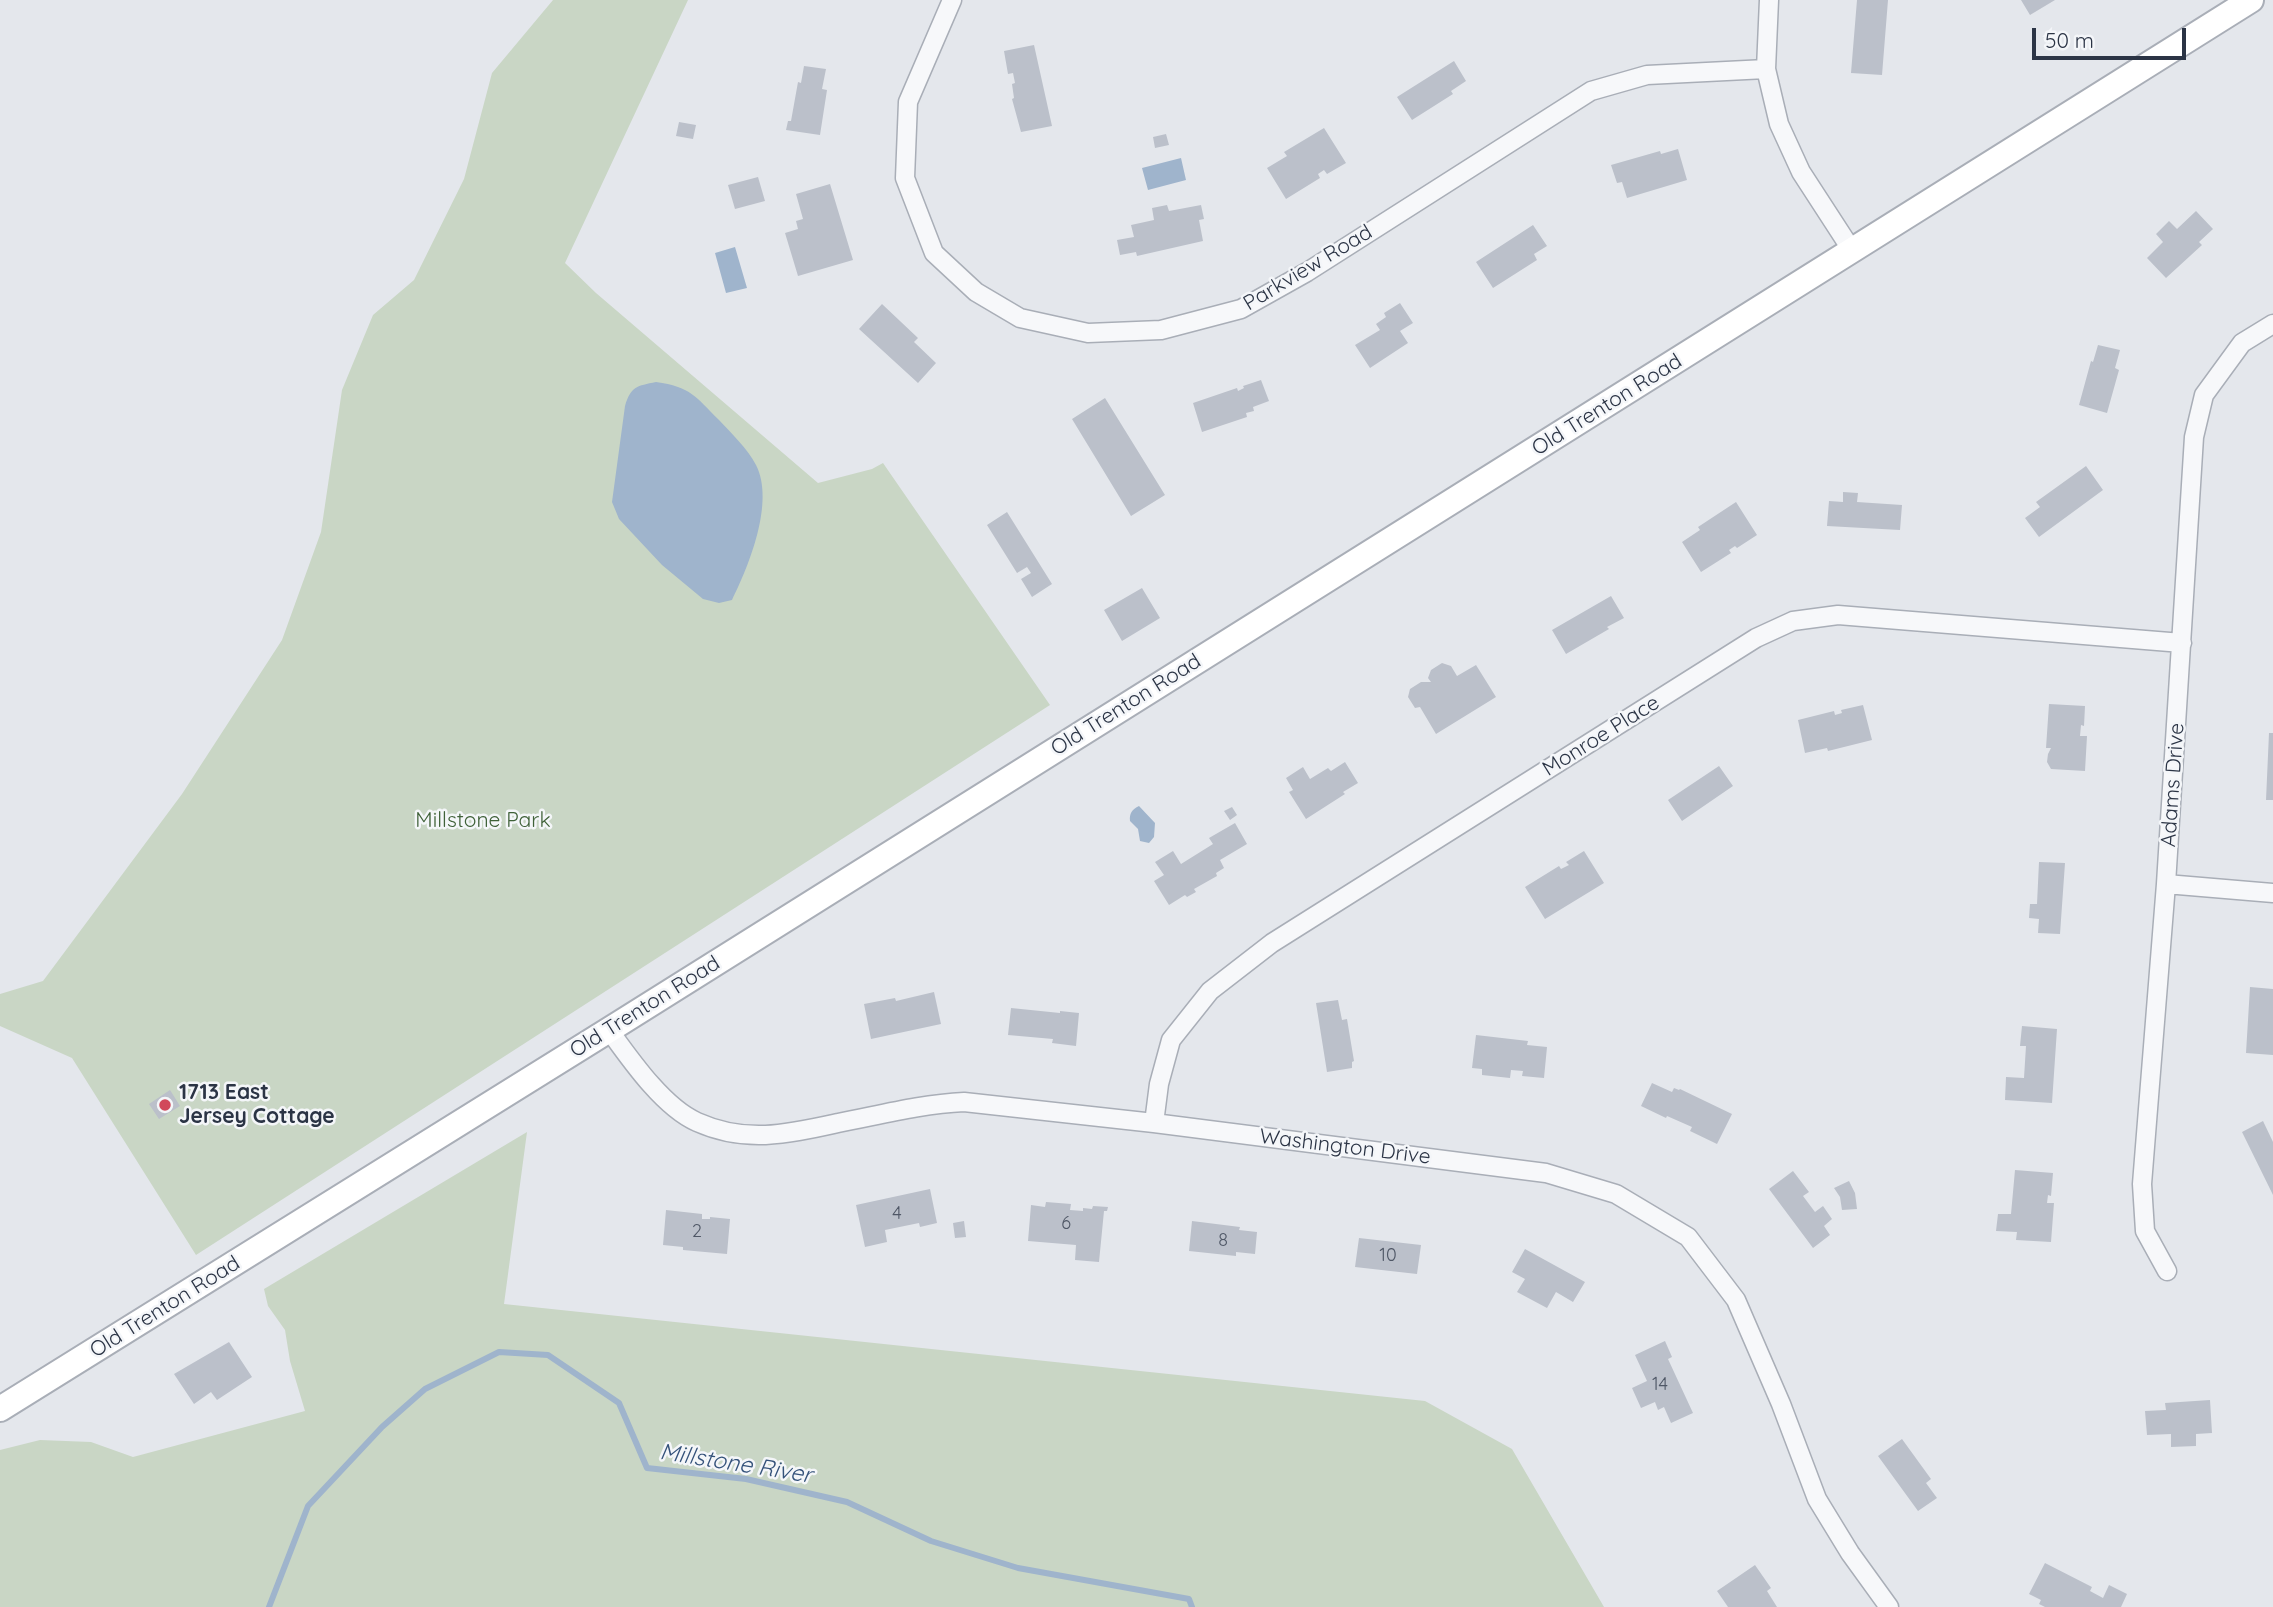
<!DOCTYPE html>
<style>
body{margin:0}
#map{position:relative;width:2273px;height:1607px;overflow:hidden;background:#e4e7ec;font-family:Quicksand,sans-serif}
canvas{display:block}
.scale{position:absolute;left:2032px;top:28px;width:154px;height:32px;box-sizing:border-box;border:4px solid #2b3445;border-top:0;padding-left:9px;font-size:21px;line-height:24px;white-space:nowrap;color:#2b3445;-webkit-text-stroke:5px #f4f6f9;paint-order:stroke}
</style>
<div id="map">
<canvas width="2273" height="1607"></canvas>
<div class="scale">50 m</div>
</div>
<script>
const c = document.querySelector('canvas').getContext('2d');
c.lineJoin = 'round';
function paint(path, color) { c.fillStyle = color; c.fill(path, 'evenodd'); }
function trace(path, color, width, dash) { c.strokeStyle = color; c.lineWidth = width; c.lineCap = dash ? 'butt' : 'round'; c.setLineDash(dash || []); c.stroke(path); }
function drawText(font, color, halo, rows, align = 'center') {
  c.font = font + ' Quicksand,sans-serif'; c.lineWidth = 5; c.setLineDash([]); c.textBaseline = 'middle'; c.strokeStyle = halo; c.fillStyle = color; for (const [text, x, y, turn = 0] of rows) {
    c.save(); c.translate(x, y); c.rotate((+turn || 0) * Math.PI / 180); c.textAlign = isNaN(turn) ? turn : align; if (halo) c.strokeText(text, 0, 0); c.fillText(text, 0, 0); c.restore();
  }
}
paint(new Path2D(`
 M 553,0 L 688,0 L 565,263 L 596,293 L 818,483 L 872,469 L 883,463 L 1050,705 L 196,1255 L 72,1058 L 0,1026 L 0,994 L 43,981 L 182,794 L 282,640 L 321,532 L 342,390 L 373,315 L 414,280 L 464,179 L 492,73 Z
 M 527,1132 L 504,1304 L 1425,1401 L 1512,1449 L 1604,1607 L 0,1607 L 0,1450 L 40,1440 L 91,1442 L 133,1457 L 305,1411 L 290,1361 L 285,1330 L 268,1306 L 264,1289 Z`), '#c9d6c5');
paint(new Path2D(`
 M 1181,158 L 1186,180 L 1148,190 L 1142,168 Z
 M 735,247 L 747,288 L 726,293 L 715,253 Z
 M 656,382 C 691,387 695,396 719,420 C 732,434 747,448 756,465 C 775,502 749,566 732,600 L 719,603 L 703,599 L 662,565 L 619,519 L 612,502 L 625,406 C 631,386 637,386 656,382 Z
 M 1139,806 L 1155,823 L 1154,837 L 1149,843 L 1140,841 L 1138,829 L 1130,821 C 1129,814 1132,809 1139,806 Z`), '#9fb4cc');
trace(new Path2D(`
 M 269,1607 L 308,1506 L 382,1427 L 425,1389 L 499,1352 L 548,1355 L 619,1403 L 647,1468 L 746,1479 L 847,1502 L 931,1541 L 1018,1568 L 1189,1599 L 1192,1607`), '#9fb4cc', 6);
paint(new Path2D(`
 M 1857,0 L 1888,0 L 1882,75 L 1851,73 Z
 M 2021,0 L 2055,0 L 2030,15 Z
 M 1034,45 L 1052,126 L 1021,132 L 1012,99 L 1014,98 L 1012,84 L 1015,83 L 1013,73 L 1008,74 L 1004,51 Z
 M 1454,61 L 1466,81 L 1451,91 L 1453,94 L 1412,120 L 1397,97 Z
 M 804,66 L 826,69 L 822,89 L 827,90 L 820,135 L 786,130 L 788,121 L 791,121 L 798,82 L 801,83 Z
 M 679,122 L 696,125 L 693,139 L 676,136 Z
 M 1324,128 L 1346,163 L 1327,174 L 1324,170 L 1318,174 L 1320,178 L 1286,199 L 1267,168 L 1287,156 L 1284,152 Z
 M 1166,134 L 1169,145 L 1155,148 L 1153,137 Z
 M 1678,149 L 1687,180 L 1627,198 L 1622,182 L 1617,183 L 1611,165 L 1660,151 L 1661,154 Z
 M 758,177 L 765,201 L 735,209 L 728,185 Z
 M 830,184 L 853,260 L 798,276 L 785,233 L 798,229 L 796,221 L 803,219 L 796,194 Z
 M 1167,205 L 1169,211 L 1201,205 L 1204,219 L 1199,220 L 1203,241 L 1137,256 L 1136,252 L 1120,255 L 1117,240 L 1134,237 L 1131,225 L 1154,220 L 1152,208 Z
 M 2196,211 L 2213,229 L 2199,242 L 2202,245 L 2166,278 L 2147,258 L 2163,242 L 2156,234 L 2169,221 L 2177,229 Z
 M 1533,225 L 1547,246 L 1534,254 L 1537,260 L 1493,288 L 1476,262 Z
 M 1400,303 L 1413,323 L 1400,331 L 1408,343 L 1370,368 L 1355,345 L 1380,330 L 1376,324 L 1386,317 L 1384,313 Z
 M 882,304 L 918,338 L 914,342 L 936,363 L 918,383 L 859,329 Z
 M 2098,345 L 2120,350 L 2115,368 L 2119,370 L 2107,413 L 2079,405 L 2091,361 L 2093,362 Z
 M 1261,380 L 1269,401 L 1253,407 L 1254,411 L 1246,413 L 1247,417 L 1202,432 L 1193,403 L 1237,388 L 1238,391 L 1244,388 L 1243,386 Z
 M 1105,398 L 1165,495 L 1131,516 L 1072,419 Z
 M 2086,466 L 2103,490 L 2039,537 L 2025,518 L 2040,507 L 2036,502 Z
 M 1843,492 L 1858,493 L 1857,502 L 1902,505 L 1900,530 L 1827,526 L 1829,501 L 1843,502 Z
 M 1736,502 L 1757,535 L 1737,548 L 1735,546 L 1729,550 L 1731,553 L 1701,572 L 1682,542 L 1700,530 L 1698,527 Z
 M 1007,512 L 1052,584 L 1032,597 L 1021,579 L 1031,573 L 1027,567 L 1017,573 L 987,525 Z
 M 1142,588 L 1160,618 L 1122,641 L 1104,610 Z
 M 1611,596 L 1624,618 L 1607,627 L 1609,629 L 1566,654 L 1552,630 Z
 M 1442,663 L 1451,666 L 1457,676 L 1476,665 L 1496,697 L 1436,734 L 1420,707 L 1415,708 L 1408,697 L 1410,689 L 1421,682 L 1431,682 L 1428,678 L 1431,670 Z
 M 2049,704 L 2085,706 L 2084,726 L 2081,725 L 2080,736 L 2087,736 L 2085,771 L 2051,769 L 2047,762 L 2048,754 L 2051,748 L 2046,748 Z
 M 1863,705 L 1872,740 L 1828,751 L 1827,748 L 1805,753 L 1798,720 L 1834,711 L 1835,715 L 1842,713 L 1841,710 Z
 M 2269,733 L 2273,733 L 2273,800 L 2266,800 Z
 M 1345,762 L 1358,783 L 1343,792 L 1345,794 L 1306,819 L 1289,792 L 1293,790 L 1286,778 L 1303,767 L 1310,779 L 1328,768 L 1331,771 Z
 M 1719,766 L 1733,786 L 1682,821 L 1668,800 Z
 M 1232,807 L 1237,815 L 1230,820 L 1224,811 Z
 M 1235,823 L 1247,844 L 1220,860 L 1224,868 L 1216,873 L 1217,876 L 1194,889 L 1196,892 L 1187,897 L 1185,895 L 1169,905 L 1154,881 L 1164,875 L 1155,862 L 1173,851 L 1181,864 L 1213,844 L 1209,838 Z
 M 1584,851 L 1604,883 L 1545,919 L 1525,887 L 1559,866 L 1561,869 L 1569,865 L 1566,862 Z
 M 2039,862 L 2065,863 L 2060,934 L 2038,933 L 2039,919 L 2029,918 L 2030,904 L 2037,904 Z
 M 2250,987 L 2273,989 L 2273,1055 L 2246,1053 Z
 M 934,992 L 941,1024 L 871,1039 L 864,1004 L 895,998 L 896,1001 Z
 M 1338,1000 L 1342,1020 L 1347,1019 L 1354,1061 L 1352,1062 L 1352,1068 L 1327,1072 L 1316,1003 Z
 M 1011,1008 L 1060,1013 L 1060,1011 L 1079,1013 L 1076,1046 L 1052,1043 L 1053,1039 L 1008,1035 Z
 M 2022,1026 L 2057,1029 L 2052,1103 L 2005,1100 L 2006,1077 L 2024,1078 L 2026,1046 L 2020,1046 Z
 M 1476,1035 L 1528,1041 L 1527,1045 L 1547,1047 L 1544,1078 L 1522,1076 L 1523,1071 L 1511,1070 L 1510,1078 L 1482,1075 L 1482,1069 L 1472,1068 Z
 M 1652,1083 L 1672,1092 L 1674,1088 L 1679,1090 L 1680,1089 L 1732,1114 L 1717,1144 L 1690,1131 L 1692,1127 L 1667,1116 L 1666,1118 L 1641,1106 Z
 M 170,1090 L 180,1106 L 159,1119 L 149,1104 Z
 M 2263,1121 L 2273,1142 L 2273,1195 L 2242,1132 Z
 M 2015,1170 L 2053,1173 L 2051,1196 L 2048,1195 L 2047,1203 L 2054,1203 L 2051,1242 L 2016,1240 L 2017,1232 L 1996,1231 L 1998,1214 L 2011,1214 Z
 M 1793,1171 L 1809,1192 L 1803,1196 L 1815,1212 L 1823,1206 L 1832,1219 L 1824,1226 L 1830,1235 L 1813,1248 L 1769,1189 Z
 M 1849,1181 L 1855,1193 L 1857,1209 L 1842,1210 L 1840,1197 L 1834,1188 Z
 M 930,1189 L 937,1223 L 920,1227 L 919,1223 L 885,1230 L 887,1242 L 865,1247 L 856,1205 Z
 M 1046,1202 L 1071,1204 L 1070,1210 L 1083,1211 L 1083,1208 L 1092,1209 L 1093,1206 L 1108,1207 L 1107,1211 L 1104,1211 L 1099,1262 L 1075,1260 L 1076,1245 L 1028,1241 L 1031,1205 L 1045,1207 Z
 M 666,1210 L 702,1214 L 702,1219 L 710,1219 L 710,1217 L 730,1219 L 727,1254 L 683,1250 L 683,1247 L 663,1245 Z
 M 964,1221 L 966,1237 L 955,1238 L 953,1223 Z
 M 1192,1221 L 1240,1227 L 1239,1230 L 1257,1232 L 1255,1254 L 1236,1252 L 1236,1256 L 1189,1251 Z
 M 1359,1238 L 1421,1245 L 1417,1274 L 1355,1267 Z
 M 1525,1249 L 1585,1282 L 1573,1302 L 1556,1292 L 1547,1308 L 1517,1292 L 1525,1279 L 1512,1272 Z
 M 1665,1341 L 1672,1357 L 1668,1359 L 1693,1413 L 1671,1423 L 1664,1407 L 1658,1410 L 1655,1402 L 1641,1408 L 1632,1388 L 1647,1381 L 1635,1355 Z
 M 229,1342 L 252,1377 L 217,1400 L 211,1392 L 194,1404 L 174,1374 Z
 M 2210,1400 L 2212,1433 L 2196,1434 L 2196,1446 L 2171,1447 L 2171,1434 L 2147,1435 L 2145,1411 L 2166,1410 L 2165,1403 Z
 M 1902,1439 L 1931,1479 L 1926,1483 L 1937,1498 L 1918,1511 L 1878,1456 Z
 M 2045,1563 L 2092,1587 L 2090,1591 L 2103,1598 L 2109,1585 L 2127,1594 L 2121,1607 L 2045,1607 L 2039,1604 L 2041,1600 L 2029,1594 Z
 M 1755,1565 L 1771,1588 L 1767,1591 L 1777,1607 L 1728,1607 L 1717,1591 Z`), '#bbc0ca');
const minor = new Path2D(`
 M 952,0 L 908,102 L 905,178 L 934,253 L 976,292 L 1020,318 L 1088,333 L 1161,330 L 1241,309 L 1307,272 L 1591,91 L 1647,75 L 1766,69 L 1769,0
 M 1766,69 L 1779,124 L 1801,172 L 1851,249
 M 2166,884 L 2273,893
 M 609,1030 C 630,1059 663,1107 697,1122 C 746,1144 788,1134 838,1123 C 880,1115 921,1104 964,1102 L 1154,1123 L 1546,1173 L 1616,1194 L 1688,1237 L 1736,1300 L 1781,1404 L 1817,1499 L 1850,1553 L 1889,1607
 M 1154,1123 L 1159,1084 L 1171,1040 L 1210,991 L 1272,943 L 1756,638 L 1793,621 L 1838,615 L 2182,643
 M 2167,1271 L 2145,1231 L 2142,1184 L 2166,884 L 2194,437 L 2204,395 L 2242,343 L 2273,324`);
const secondary = new Path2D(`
 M 0,1409 L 609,1030 L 2251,0`);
trace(minor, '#a9aeb7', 21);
trace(secondary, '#a9aeb7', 28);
trace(minor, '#f7f8fa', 18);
trace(secondary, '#fff', 24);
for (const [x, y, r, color] of [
 [165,1105,7,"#d1495b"]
]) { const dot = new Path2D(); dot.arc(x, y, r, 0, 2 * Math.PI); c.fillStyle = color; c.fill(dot); trace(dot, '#f4f6f9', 2.5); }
drawText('18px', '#4f5766', null, [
 ["4",897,1214],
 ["6",1066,1224],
 ["2",697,1232],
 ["8",1223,1241],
 ["10",1388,1256],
 ["14",1660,1385]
]);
drawText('21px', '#2b3445', '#f4f6f9', [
 ["Parkview Road",1308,268,-31],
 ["Old Trenton Road",1607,405,-32],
 ["Old Trenton Road",1126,705,-32],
 ["Monroe Place",1601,736,-32],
 ["Adams Drive",2173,785,-86],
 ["Old Trenton Road",645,1007,-32],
 ["Washington Drive",1345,1147,7],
 ["Old Trenton Road",165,1307,-32]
]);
drawText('21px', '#3f6138', '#f4f6f9', [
 ["Millstone Park",483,821]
]);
drawText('bold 21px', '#2b3445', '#f4f6f9', [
 ["1713 East",179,1093],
 ["Jersey Cottage",179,1117]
], 'left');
drawText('italic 23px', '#34527a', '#f4f6f9', [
 ["Millstone River",736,1464,9]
]);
</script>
